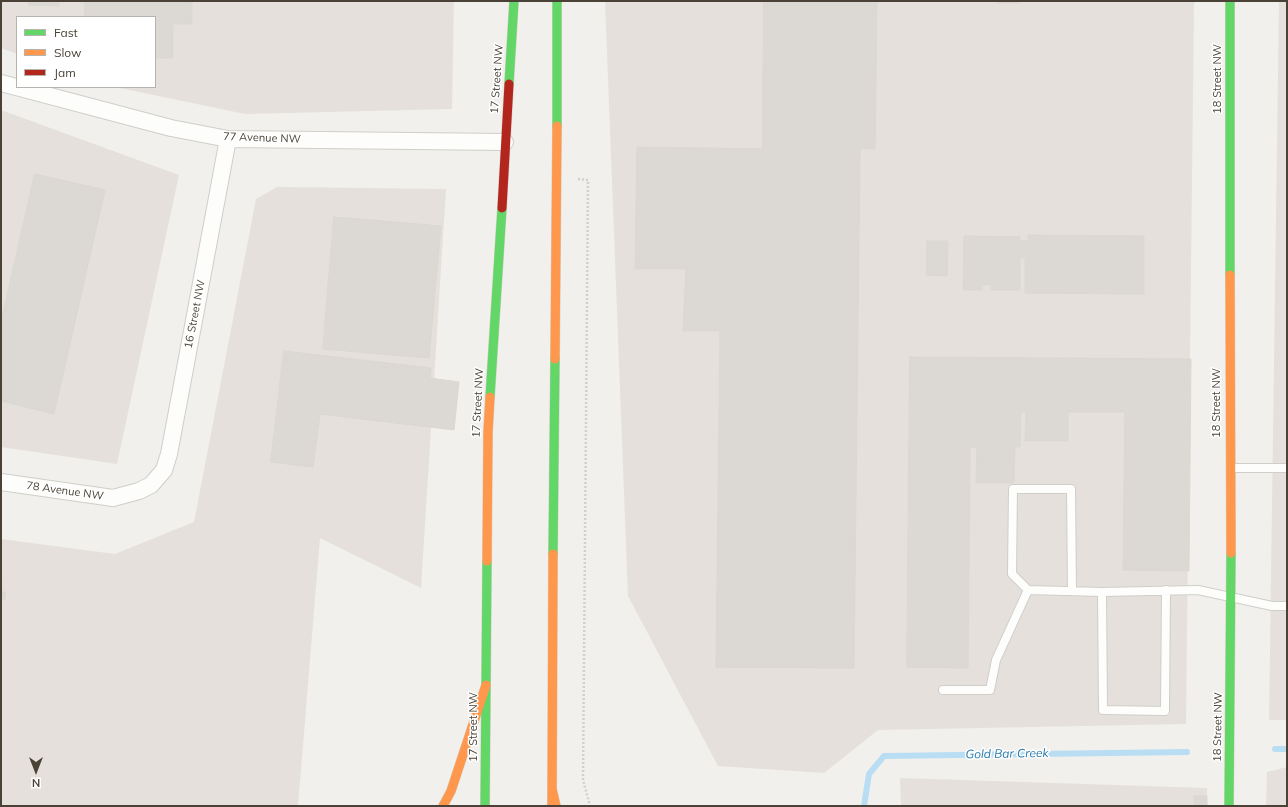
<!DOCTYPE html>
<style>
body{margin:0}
#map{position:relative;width:1288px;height:807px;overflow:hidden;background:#f2f0ec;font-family:Mulish,sans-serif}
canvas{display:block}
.frame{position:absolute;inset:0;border:2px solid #4a4236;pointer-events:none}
.legend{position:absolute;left:16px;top:16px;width:140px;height:72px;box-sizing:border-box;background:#fff;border:1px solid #b7b3af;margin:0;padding:5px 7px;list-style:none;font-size:12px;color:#4a4236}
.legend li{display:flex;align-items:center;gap:8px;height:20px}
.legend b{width:20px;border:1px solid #b7b3af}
.north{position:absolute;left:16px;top:751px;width:40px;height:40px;-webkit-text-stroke:3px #fff;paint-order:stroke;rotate:180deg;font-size:11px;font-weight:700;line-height:16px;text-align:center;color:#4a4236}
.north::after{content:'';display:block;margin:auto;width:14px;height:18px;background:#4a4236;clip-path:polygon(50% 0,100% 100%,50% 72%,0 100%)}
</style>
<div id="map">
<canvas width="1288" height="807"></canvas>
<div class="frame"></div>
<ul class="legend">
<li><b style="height:5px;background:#63d668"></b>Fast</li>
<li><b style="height:5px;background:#ff974d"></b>Slow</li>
<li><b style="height:5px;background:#b3261e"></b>Jam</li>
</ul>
<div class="north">N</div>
</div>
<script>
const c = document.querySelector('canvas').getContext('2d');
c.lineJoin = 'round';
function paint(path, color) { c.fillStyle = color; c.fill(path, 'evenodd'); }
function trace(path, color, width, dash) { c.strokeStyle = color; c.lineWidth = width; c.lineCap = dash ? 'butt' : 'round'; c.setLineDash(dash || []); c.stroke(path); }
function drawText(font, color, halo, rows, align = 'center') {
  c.font = font + ' Mulish,sans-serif'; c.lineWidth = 3; c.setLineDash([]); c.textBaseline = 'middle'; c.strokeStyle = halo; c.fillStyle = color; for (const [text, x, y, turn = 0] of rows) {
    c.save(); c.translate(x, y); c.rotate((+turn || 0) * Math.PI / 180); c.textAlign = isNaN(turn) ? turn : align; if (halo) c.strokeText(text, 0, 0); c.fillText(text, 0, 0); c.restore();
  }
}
paint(new Path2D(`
 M 1,1 L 454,1 L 452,109 L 245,114 L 115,87 L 155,87 L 155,17 L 17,17 L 17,54 L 1,48 Z
 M 605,1 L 1194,1 L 1186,724 L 878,730 L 824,773 L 718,766 L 628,596 Z
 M 1279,1 L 1287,1 L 1287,720 L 1269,720 Z
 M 1,110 L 179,175 L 117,464 L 1,447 Z
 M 277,187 L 446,189 L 421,588 L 320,538 L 298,806 L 1,806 L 1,539 L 115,554 L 194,522 L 256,199 Z
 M 1287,767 L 1287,806 L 1266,806 L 1267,772 Z
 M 900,778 L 1207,788 L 1207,806 L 901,806 Z`), '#e5e0db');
trace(new Path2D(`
 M 1275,749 L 1287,749
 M 864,806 L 869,774 L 884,756 L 1187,752`), '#b9def3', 6);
const building = new Path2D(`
 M 29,1 L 59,1 L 59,6 L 29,5 Z
 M 85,1 L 192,1 L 192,24 L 173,24 L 173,58 L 155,58 L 155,17 L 85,17 Z
 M 764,1 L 877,1 L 875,149 L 860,149 L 854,668 L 716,667 L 720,331 L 683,331 L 686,269 L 635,269 L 637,147 L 762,149 Z
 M 998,1 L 1019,1 L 1019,3 L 998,3 Z
 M 35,174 L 105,190 L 54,414 L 1,401 L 1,322 Z
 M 334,217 L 441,226 L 429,358 L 323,349 Z
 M 1028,235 L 1144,236 L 1144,294 L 1025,293 L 1025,258 L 1020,258 L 1020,290 L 991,290 L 991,285 L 982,285 L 982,290 L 963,290 L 964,236 L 1020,237 L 1020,241 L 1028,241 Z
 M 927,241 L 948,241 L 947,276 L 927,275 Z
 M 284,351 L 431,368 L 430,378 L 459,382 L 454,430 L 320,414 L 313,467 L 271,462 Z
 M 910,357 L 1191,359 L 1189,571 L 1123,570 L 1125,412 L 1068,412 L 1068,441 L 1025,441 L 1026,412 L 1021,412 L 1020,447 L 1015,447 L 1014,483 L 976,483 L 977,448 L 970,447 L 968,668 L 907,667 Z
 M 1,541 L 2,592 L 5,592 L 5,599 L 1,599 L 1,601 Z
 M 1194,796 L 1207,796 L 1207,806 L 1195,806 Z`);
paint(building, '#dcd9d4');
trace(building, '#dbd7d1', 1);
const lane = new Path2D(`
 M 1232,468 L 1287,468
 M 1166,590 L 1165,711 L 1103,710 L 1102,592 L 1198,590 L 1272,606 L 1287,606
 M 1072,591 L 1071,489 L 1013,489 L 1012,574 L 1028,590 L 1102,592
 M 943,690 L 990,690 L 996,660 L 1028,590`);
const street = new Path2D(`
 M 1,83 L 171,128 L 228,139 L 505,142
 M 1,482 L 113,498 L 139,491 L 151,485 L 164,470 L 169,454 L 228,139`);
const fast = new Path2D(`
 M 557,1 L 557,126
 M 1230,1 L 1230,275
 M 509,84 L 514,1
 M 490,397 L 502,208
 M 553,554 L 555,359
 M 485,806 L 487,561
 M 1229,806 L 1231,553`);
const slow = new Path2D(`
 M 1230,275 L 1231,553
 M 555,359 L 557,126
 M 487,561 L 488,432 L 490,397
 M 552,789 L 556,806
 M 443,806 L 451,791 L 486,685
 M 552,806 L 553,554`);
const jam = new Path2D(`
 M 502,208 L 509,84`);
trace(lane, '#d0cec9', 10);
trace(street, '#d0cec9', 18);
trace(fast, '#d4cec3', 10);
trace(slow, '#d4cec3', 10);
trace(jam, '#d4cec3', 10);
trace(new Path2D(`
 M 578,179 L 588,180 L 583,780 L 590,806`), '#d2d0cb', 2.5, [2, 2]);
trace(lane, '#fdfdfc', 8);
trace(street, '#fdfdfc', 16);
trace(fast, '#63d668', 9);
trace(slow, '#ff974d', 9);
trace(jam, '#b3261e', 9);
drawText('11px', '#4a4236', '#fff', [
 ["17 Street NW",497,79,-86],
 ["18 Street NW",1218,79,-90],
 ["77 Avenue NW",262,138,2],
 ["16 Street NW",195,314,-79],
 ["17 Street NW",478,403,-87],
 ["18 Street NW",1217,403,-90],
 ["78 Avenue NW",65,491,8],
 ["17 Street NW",474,727,-90],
 ["18 Street NW",1218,727,-89]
]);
drawText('italic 12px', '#2578ad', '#fff', [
 ["Gold Bar Creek",1007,754,-1]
]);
</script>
